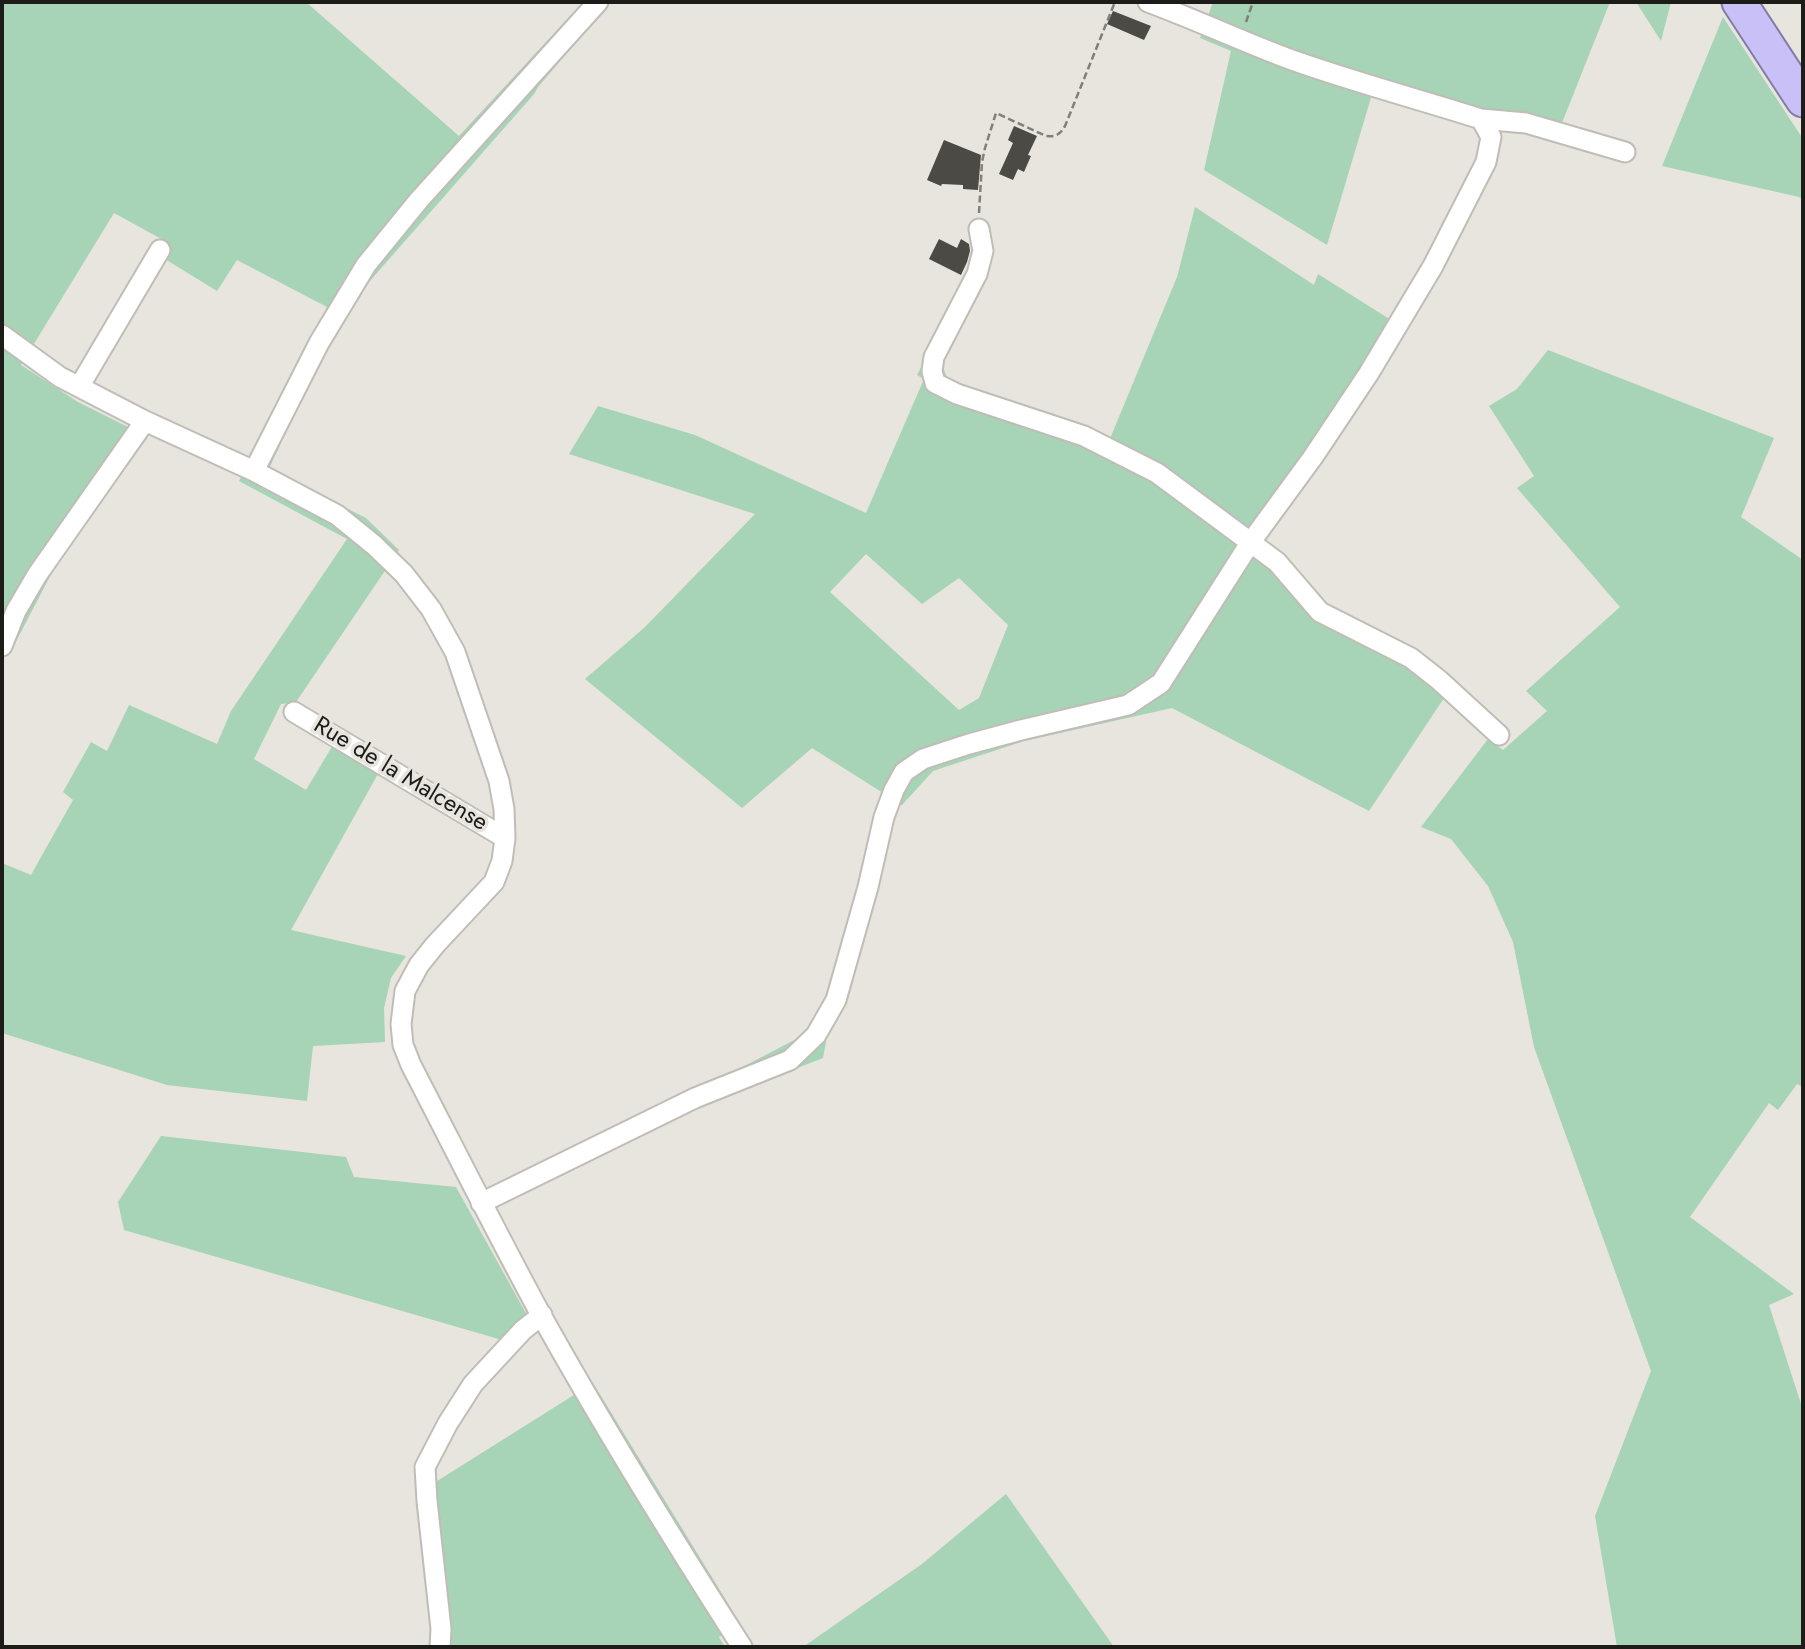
<!DOCTYPE html>
<style>
body{margin:0}
#map{position:relative;width:1805px;height:1649px;overflow:hidden;background:#e7e5de;font-family:Jost,sans-serif}
canvas{display:block}
.frame{position:absolute;inset:0;border:4px solid #1d1c19;pointer-events:none}
</style>
<div id="map">
<canvas width="1805" height="1649"></canvas>
<div class="frame"></div>
</div>
<script>
const c = document.querySelector('canvas').getContext('2d');
c.lineJoin = 'round';
function paint(path, color) { c.fillStyle = color; c.fill(path, 'evenodd'); }
function trace(path, color, width, dash) { c.strokeStyle = color; c.lineWidth = width; c.lineCap = dash ? 'butt' : 'round'; c.setLineDash(dash || []); c.stroke(path); }
function drawText(font, color, halo, rows, align = 'center') {
  c.font = font + ' Jost,sans-serif'; c.lineWidth = 7; c.setLineDash([]); c.textBaseline = 'middle'; c.strokeStyle = halo; c.fillStyle = color; for (const [text, x, y, turn = 0] of rows) {
    c.save(); c.translate(x, y); c.rotate((+turn || 0) * Math.PI / 180); c.textAlign = isNaN(turn) ? turn : align; if (halo) c.strokeText(text, 0, 0); c.fillText(text, 0, 0); c.restore();
  }
}
paint(new Path2D(`
 M 2,2 L 306,2 L 459,136 L 583,2 L 610,2 L 538,87 L 535,93 L 369,282 L 310,379 L 269,469 L 366,518 L 399,550 L 296,702 L 281,704 L 254,759 L 306,790 L 333,745 L 379,772 L 291,930 L 406,956 L 391,978 L 384,1008 L 385,1042 L 313,1046 L 307,1101 L 167,1085 L 2,1033 L 2,863 L 31,875 L 73,800 L 63,792 L 91,742 L 107,751 L 129,705 L 217,744 L 231,711 L 347,539 L 239,481 L 327,307 L 237,260 L 217,291 L 165,259 L 170,251 L 165,241 L 114,213 L 21,365 L 78,402 L 148,437 L 56,565 L 12,649 L 2,644 Z
 M 1213,2 L 1610,2 L 1556,138 L 1513,132 L 1471,110 L 1376,81 L 1327,245 L 1204,170 L 1231,51 L 1200,38 Z
 M 1636,2 L 1671,2 L 1661,41 Z
 M 1723,17 L 1803,139 L 1803,199 L 1799,197 L 1662,166 Z
 M 1195,207 L 1314,285 L 1318,274 L 1391,320 C 1344,397 1294,471 1240,543 L 1273,569 L 1318,618 L 1351,640 L 1418,672 L 1444,698 L 1369,811 L 1172,708 L 1024,741 L 933,771 L 902,805 L 812,748 L 742,808 L 585,679 L 645,627 L 755,514 L 569,454 L 598,406 L 695,435 L 866,513 L 924,379 L 917,375 L 961,291 L 975,298 L 942,364 L 947,378 L 1109,441 L 1177,277 ZM 866,554 L 922,604 L 959,578 L 1008,625 L 979,698 L 959,710 L 830,592 Z
 M 1548,350 L 1774,438 L 1741,517 L 1803,560 L 1803,1087 L 1797,1084 L 1778,1110 L 1769,1103 L 1690,1217 L 1794,1294 L 1769,1305 L 1803,1410 L 1803,1647 L 1617,1647 L 1595,1516 L 1651,1371 L 1534,1047 L 1513,942 L 1488,886 L 1451,839 L 1421,827 L 1488,739 L 1503,750 L 1547,711 L 1526,691 L 1620,607 L 1517,488 L 1534,476 L 1489,406 L 1517,389 Z
 M 811,1026 L 826,1042 L 823,1058 L 703,1105 L 695,1092 L 798,1038 Z
 M 161,1136 L 346,1157 L 354,1177 L 456,1187 L 528,1317 L 502,1340 L 124,1230 L 118,1202 Z
 M 593,1383 L 740,1623 L 719,1637 L 725,1647 L 447,1647 L 434,1483 Z
 M 1006,1494 L 1114,1647 L 803,1647 L 922,1564 Z`), '#a7d3b6');
paint(new Path2D(`
 M 1113,11 L 1151,26 L 1144,40 L 1107,24 Z
 M 1014,126 L 1037,136 L 1028,155 L 1031,156 L 1024,172 L 1018,169 L 1013,180 L 999,174 L 1013,143 L 1008,140 Z
 M 944,140 L 981,155 L 978,190 L 963,189 L 963,185 L 942,184 L 941,186 L 927,180 Z
 M 939,239 L 957,248 L 961,239 L 969,244 L 970,251 L 967,262 L 961,275 L 929,259 Z`), '#4c4a44');
const minor = new Path2D(`
 M 1481,119 L 1526,123 L 1625,152
 M 979,229 L 983,251 L 977,274 L 934,357 L 932,371 L 935,383 L 957,394 L 1084,436 L 1157,473 L 1277,562 L 1320,612 L 1411,658 L 1439,680 L 1499,735
 M 2,335 L 60,377 L 145,421 L 254,471 L 337,515 L 374,545 L 404,574 L 431,609 L 455,652 L 499,781 L 504,809 L 505,838 L 502,861 L 494,882 L 435,945 L 419,965 L 405,991 L 401,1024 L 403,1045 L 411,1065 C 454,1148 496,1232 541,1315 C 604,1428 672,1538 742,1647
 M 79,387 L 160,250
 M 254,471 L 319,343 L 366,265 L 419,200 L 598,2
 M 2,646 L 16,611 L 37,575 L 145,421
 M 294,712 L 505,838
 M 481,1203 L 695,1098 L 790,1060 L 816,1035 L 836,1000 L 868,887 L 884,817 L 894,790 L 904,772 L 923,759 L 969,744 L 1021,730 L 1128,705 L 1161,683 L 1250,543 L 1313,457 L 1369,373 L 1433,266 L 1486,162 L 1491,137 L 1481,119 C 1418,99 1354,82 1292,60 C 1243,42 1197,20 1148,2
 M 440,1647 L 441,1629 L 427,1501 L 425,1467 L 448,1423 L 473,1384 L 523,1330 L 542,1315`);
const trunk = new Path2D(`
 M 1739,2 L 1803,100`);
trace(minor, '#bfbdb6', 23);
trace(trunk, '#847ca7', 37);
trace(new Path2D(`
 M 1246,22 L 1253,2
 M 979,213 L 982,162 L 985,148 L 996,113 L 1046,136 C 1057,137 1060,134 1065,126 L 1115,2`), '#817f7a', 2.5, [7, 3.5]);
trace(minor, '#fff', 19);
trace(trunk, '#c8c0f6', 33);
drawText('24px', '#1d1c19', '#e7e5de', [
 ["Rue de la Malcense",400,775,31]
]);
</script>
